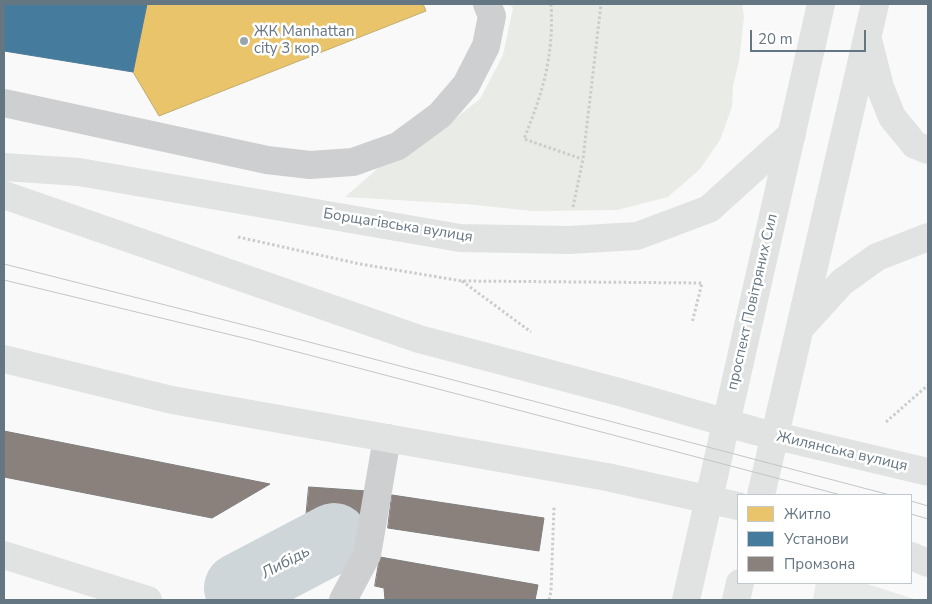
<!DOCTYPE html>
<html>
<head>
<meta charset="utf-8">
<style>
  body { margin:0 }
  #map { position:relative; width:932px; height:604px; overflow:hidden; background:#f9f9f9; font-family:"Nunito Sans",sans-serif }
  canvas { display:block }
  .frame { position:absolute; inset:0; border:5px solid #657683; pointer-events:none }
  .legend { position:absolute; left:737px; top:494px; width:175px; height:90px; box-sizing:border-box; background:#fff; border:1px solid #c1c8cd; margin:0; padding:6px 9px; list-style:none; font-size:15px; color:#657683 }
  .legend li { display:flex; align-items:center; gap:10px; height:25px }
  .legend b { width:25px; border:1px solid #c1c8cd }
  .scale { position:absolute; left:750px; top:30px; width:116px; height:22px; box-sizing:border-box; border:2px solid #657683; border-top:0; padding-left:6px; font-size:15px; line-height:18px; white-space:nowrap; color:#657683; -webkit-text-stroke:4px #fff; paint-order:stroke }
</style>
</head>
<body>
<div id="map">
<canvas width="932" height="604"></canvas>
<div class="frame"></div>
<ul class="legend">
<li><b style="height:14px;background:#e9c46a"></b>Житло</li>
<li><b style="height:14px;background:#457b9d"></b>Установи</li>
<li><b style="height:14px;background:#8a817c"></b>Промзона</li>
</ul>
<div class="scale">20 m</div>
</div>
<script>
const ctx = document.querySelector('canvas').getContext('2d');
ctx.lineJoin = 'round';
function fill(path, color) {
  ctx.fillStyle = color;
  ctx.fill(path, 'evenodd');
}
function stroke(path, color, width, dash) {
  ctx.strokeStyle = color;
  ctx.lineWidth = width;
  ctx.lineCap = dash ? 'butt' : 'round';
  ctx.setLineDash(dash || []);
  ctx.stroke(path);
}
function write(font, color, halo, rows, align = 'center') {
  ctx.font = font + ' "Nunito Sans",sans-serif';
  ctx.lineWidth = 5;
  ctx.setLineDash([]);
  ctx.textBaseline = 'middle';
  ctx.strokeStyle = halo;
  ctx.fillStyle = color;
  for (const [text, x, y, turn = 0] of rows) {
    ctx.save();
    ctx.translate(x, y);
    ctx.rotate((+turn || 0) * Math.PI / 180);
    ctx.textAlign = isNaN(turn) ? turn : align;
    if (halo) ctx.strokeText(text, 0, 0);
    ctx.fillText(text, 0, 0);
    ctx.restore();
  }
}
fill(new Path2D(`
  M816,583H864L917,600H813Z`), '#e8e9e9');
fill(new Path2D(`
  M509,4H742L744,17L739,61L733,86L732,107L720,140L700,169L668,197L617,210L533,211L465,204L345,197L384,163L433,136L480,99L503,55L513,8Z`), '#e8ebe6');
const homes = new Path2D(`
  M147,4H423L426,11L159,116L133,72Z`);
fill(homes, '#e9c46a');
stroke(homes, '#c1ad72', 1);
const public = new Path2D(`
  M4,4H147L133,72L4,51Z`);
fill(public, '#457b9d');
stroke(public, '#4f7a95', 1);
const industry = new Path2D(`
  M4,431L270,484L212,518L4,477Z
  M309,487L367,491L365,523L306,518Z
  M392,495L544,518L539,551L388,528Z
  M380,557L538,585L535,600H385L384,588L375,586Z`);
fill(industry, '#8a817c');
stroke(industry, '#7f7e7e', 1);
stroke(new Path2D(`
  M239,588L334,538`), '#ced6d9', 70);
stroke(new Path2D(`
  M551,4C554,57 543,91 524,139L582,159
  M573,207L583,159L601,4
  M238,237L360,264L462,281L702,283L692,323
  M462,281L531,332
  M886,422L928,385
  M549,600L551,591L554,507`), '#cbcccd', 3, [2.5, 2.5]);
stroke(new Path2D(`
  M4,103L267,160L310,165L353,162L398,146L440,115L466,85L486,46L492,16L487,4
  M343,600L367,555L387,438`), '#cecfd0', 28);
stroke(new Path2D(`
  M868,40L880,87L892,117L915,145L928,150
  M4,167L79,172L460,238L569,240L637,236L709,209L792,134
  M4,195L419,339L623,393L755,431L928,472
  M801,327L842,282L877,257L928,237
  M4,359L172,400L607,477L738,506
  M761,495L875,4
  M4,555L148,600
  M911,556L928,563
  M686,600L821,4
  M736,600L740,583`), '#e1e2e2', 28);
stroke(new Path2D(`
  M4,264L252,327L890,495
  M4,280L248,339L841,495
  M911,501L928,506
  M911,514L928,519`), '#c3c5c6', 1);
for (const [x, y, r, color] of [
  [244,41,5,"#99a4ac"]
]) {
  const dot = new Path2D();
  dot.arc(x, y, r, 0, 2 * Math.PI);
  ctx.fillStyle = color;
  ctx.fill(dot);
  stroke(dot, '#fff', 2);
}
write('15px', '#657683', '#fff', [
  ["ЖК Manhattan",254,32],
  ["city 3 кор",254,49]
], 'left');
write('15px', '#657683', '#fff', [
  ["Борщагівська вулиця",398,226,9],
  ["проспект Повітряних Сил",753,302,-77],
  ["Жилянська вулиця",842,452,13]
]);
write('italic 16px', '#60757c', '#fff', [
  ["Либідь",286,563,-28]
]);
</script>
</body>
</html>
